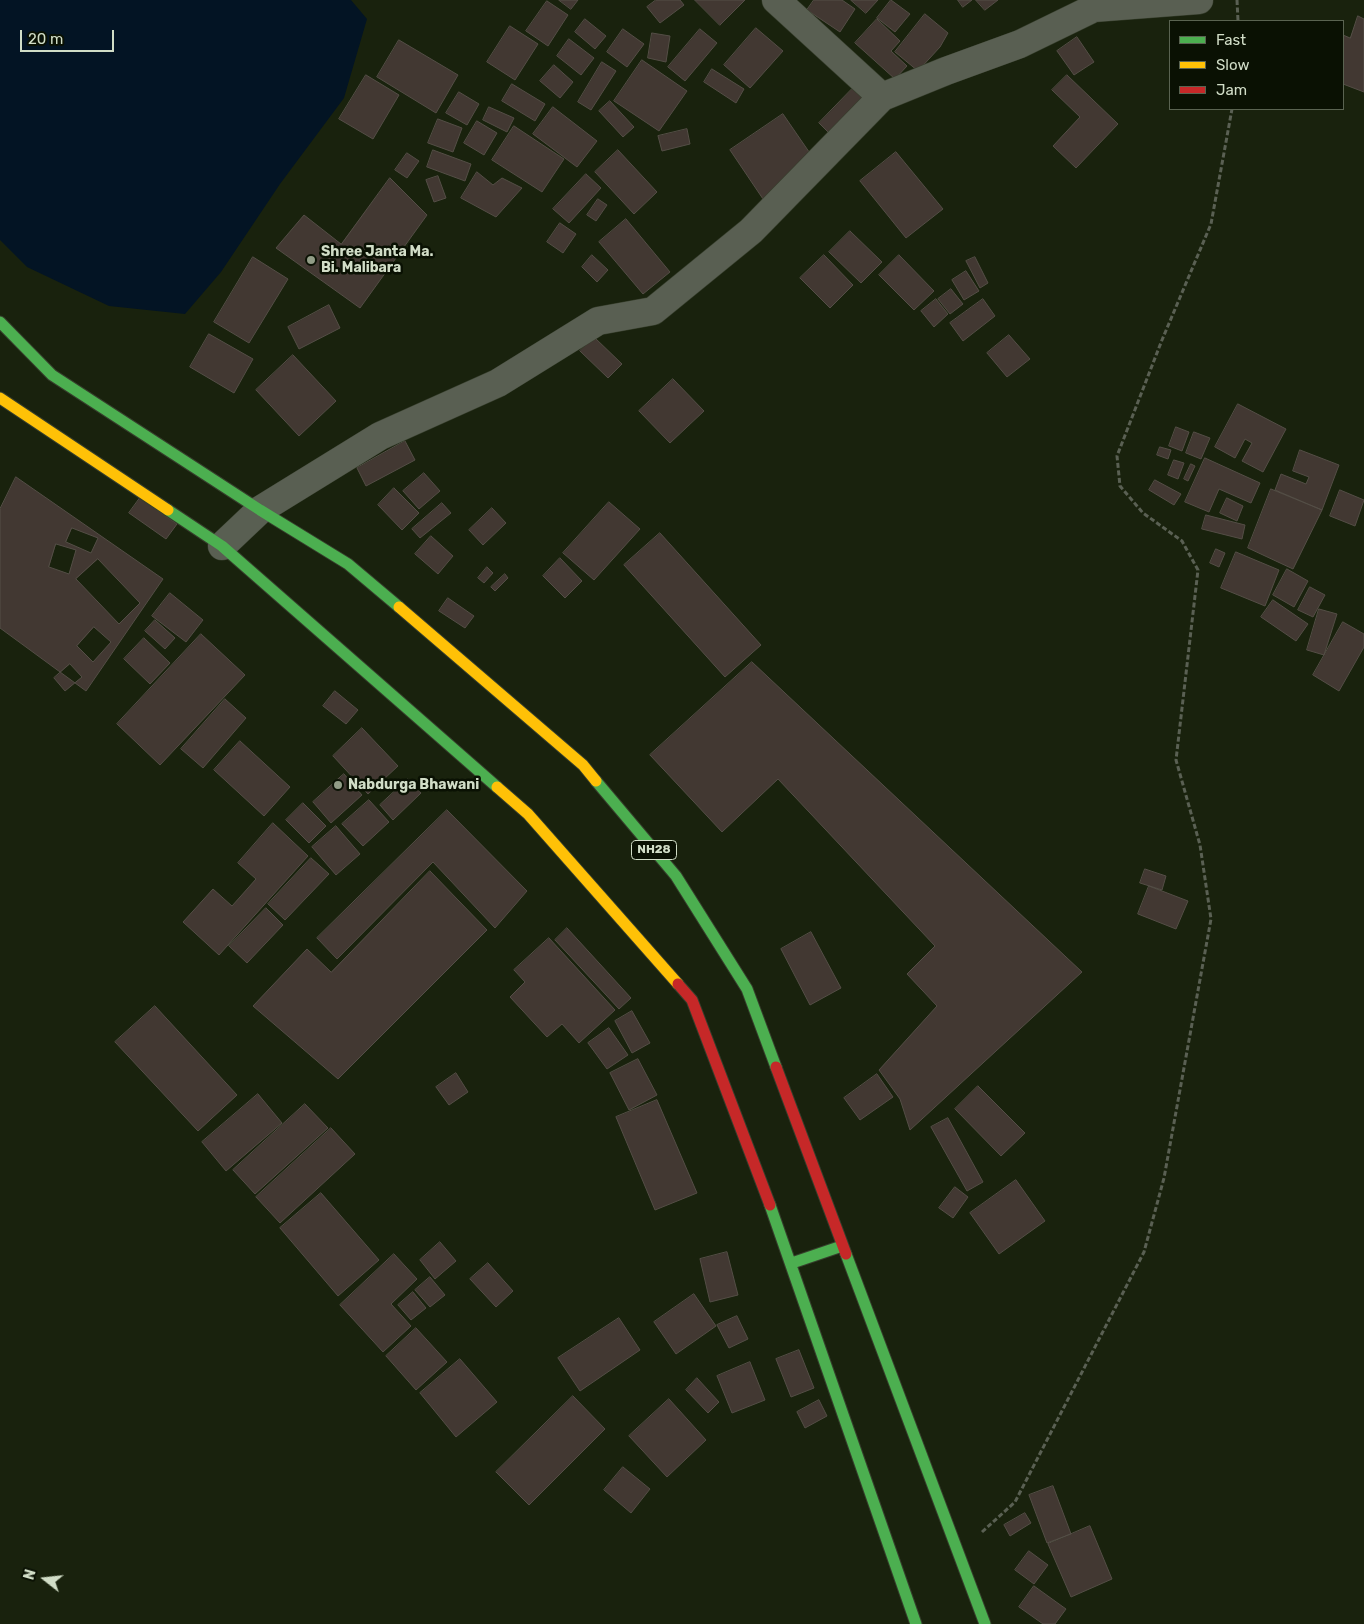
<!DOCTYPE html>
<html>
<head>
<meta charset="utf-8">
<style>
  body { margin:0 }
  #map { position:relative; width:1364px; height:1624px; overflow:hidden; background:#19220d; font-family:Rubik,sans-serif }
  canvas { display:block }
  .legend { position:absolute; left:1169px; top:20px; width:175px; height:90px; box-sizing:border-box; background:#0a1103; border:1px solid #5a6351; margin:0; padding:6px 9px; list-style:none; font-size:15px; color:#d1ddc7 }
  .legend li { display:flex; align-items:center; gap:10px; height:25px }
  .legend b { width:25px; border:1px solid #5a6351 }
  .north { position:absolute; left:20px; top:1554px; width:50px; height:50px; -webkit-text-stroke:4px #0a1103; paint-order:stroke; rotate:286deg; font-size:14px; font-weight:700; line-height:20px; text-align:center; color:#d1ddc7 }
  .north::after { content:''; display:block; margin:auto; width:18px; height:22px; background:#d1ddc7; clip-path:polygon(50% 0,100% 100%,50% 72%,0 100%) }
  .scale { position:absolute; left:20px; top:30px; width:94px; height:22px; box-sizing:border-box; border:2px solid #d1ddc7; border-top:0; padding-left:6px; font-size:15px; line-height:18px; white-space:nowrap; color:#d1ddc7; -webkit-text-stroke:4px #0a1103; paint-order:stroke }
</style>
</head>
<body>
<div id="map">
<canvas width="1364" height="1624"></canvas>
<ul class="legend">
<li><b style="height:6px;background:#4caf50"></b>Fast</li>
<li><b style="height:6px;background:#ffc107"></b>Slow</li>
<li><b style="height:6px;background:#c62828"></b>Jam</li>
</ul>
<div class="north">N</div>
<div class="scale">20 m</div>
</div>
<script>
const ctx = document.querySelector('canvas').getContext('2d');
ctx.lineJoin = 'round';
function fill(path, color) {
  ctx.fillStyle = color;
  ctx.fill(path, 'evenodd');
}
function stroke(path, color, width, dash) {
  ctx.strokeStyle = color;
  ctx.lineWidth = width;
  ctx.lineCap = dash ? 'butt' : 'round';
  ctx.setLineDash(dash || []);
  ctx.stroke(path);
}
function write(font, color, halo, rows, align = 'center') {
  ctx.font = font + ' Rubik,sans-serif';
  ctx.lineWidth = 5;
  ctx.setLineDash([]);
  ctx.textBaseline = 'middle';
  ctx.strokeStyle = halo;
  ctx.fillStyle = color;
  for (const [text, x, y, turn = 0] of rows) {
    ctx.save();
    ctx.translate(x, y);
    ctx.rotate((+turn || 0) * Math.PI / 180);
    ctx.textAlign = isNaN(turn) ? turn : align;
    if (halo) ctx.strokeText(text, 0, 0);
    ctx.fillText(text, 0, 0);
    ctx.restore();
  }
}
fill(new Path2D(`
  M0,0H351L367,19L344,98L280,184L221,272L185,314L109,306L27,267L0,240Z`), '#031424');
const building = new Path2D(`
  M559,0H578L571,9Z
  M656,0H680L684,5L660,23L647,7Z
  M695,0H745L720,25Z
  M814,0H842L855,9L840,32L807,10Z
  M851,0H878L866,13Z
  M891,0L910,14L895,32L877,18Z
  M958,0H972L963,7Z
  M976,0H998L985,10Z
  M547,1L568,15L548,46L526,31Z
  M925,14L948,33L940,47L918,71L895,52Z
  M1358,16L1364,19V92L1343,84V35L1350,38Z
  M585,19L606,36L595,49L575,32Z
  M877,19L900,41L891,51L907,66L895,79L855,43Z
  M510,26L538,44L515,80L487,62Z
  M756,28L783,51L750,88L724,65Z
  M623,29L644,44L627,67L607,52Z
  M700,29L717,43L685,81L668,67Z
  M652,33L670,36L666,62L648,58Z
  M1077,37L1094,62L1074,75L1057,51Z
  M569,39L594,58L581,75L557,56Z
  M399,40L458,75L436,113L377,77Z
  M642,60L687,91L659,131L614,101Z
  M602,62L616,71L591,110L578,102Z
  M554,65L573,82L560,98L540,81Z
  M712,69L744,89L736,103L704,82Z
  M366,75L399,95L373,139L339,119Z
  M1067,75L1118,124L1076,168L1053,146L1080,117L1052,90Z
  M512,84L545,104L535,121L502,101Z
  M853,88L865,100L831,135L819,123Z
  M459,92L479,104L467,125L446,113Z
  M610,101L634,127L623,137L599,111Z
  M489,107L514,118L507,132L483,120Z
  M553,107L597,141L577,167L533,134Z
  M783,114L816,162L763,199L730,150Z
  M438,119L462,128L453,152L428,143Z
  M477,121L497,133L484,155L464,143Z
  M514,126L564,159L542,192L492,160Z
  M687,129L690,144L662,151L658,136Z
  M433,150L471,164L465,181L427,167Z
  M618,150L657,192L634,214L595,172Z
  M896,152L943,209L906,238L860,181Z
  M407,153L419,161L407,178L395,170Z
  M477,172L493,185L502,178L522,188L496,217L461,198Z
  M586,174L601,188L569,223L553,209Z
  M438,176L446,198L434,202L426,180Z
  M390,178L427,215L360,308L276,248L304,215L341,244Z
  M598,199L607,205L596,221L587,215Z
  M626,219L670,272L643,294L599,242Z
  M560,223L576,234L563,253L547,242Z
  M850,231L882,262L861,283L829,252Z
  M592,255L608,270L597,282L582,267Z
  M824,255L853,285L830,308L800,278Z
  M899,255L934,291L914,310L879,275Z
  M253,257L288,279L249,343L214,322Z
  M975,257L988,283L980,288L966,261Z
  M966,271L979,291L964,300L952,280Z
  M951,289L963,304L950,314L938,299Z
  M936,299L948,314L934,327L921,311Z
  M983,299L995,316L963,341L950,323Z
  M329,305L340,328L299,349L288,327Z
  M209,334L253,359L234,393L190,367Z
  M1009,335L1030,359L1007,377L987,353Z
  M594,337L622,364L608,378L580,351Z
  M293,355L336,401L299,436L256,390Z
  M673,379L704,411L670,443L639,411Z
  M1238,404L1286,429L1263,472L1242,461L1252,443L1245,439L1235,458L1215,447Z
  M1176,427L1189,432L1182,451L1169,446Z
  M1194,432L1210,438L1201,459L1186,453Z
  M405,441L415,460L366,486L357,468Z
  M1160,447L1171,450L1168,459L1157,455Z
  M1300,450L1339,465L1322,510L1275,490L1281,474L1306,484L1309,477L1293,471Z
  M1205,458L1260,483L1251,503L1219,489L1209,512L1185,502Z
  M1174,460L1184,463L1178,479L1168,475Z
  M1191,464L1195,466L1188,481L1184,479Z
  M424,473L440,491L419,509L403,491Z
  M16,477L163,579L86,691L0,628V509Z
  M1155,480L1181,494L1174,505L1149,490Z
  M394,488L419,513L402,530L378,505Z
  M1271,489L1322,510L1293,569L1248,548Z
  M1340,490L1364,500L1355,526L1330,516Z
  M140,498L177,524L166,539L129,513Z
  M1227,498L1243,506L1237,521L1220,513Z
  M609,502L640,529L594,580L563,553Z
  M442,503L451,513L420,538L412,529Z
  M492,508L506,523L483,545L469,530Z
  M1206,515L1245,525L1242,539L1202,529Z
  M72,528L98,538L91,553L66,542Z
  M660,533L761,645L725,677L624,565Z
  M431,536L453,556L438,574L415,554Z
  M56,544L76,550L69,574L49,567Z
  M1216,549L1225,553L1219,567L1210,563Z
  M1236,552L1279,570L1265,606L1221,588Z
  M560,558L582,581L565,598L543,576Z
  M98,559L140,603L119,624L76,579Z
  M487,567L493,573L484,583L478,578Z
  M1287,569L1308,581L1294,607L1273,595Z
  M505,574L508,578L495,591L491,587Z
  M1310,587L1325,595L1313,617L1298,610Z
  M170,593L203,620L186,642L152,616Z
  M448,598L474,616L465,628L439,611Z
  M1273,600L1308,624L1296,641L1261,617Z
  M1319,609L1337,614L1324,655L1307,650Z
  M155,620L175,638L165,649L145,631Z
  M1343,622L1364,634V647L1339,691L1313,675Z
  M94,627L111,642L93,662L77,646Z
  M201,634L245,675L160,765L117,724Z
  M144,638L170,663L150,684L124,659Z
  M752,662L1082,972L910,1130L900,1099L879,1070L937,1006L907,974L935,946L778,779L722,832L650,755Z
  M70,664L82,677L65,691L54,678Z
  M335,691L358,710L346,724L323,706Z
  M225,699L246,718L203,768L181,749Z
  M362,728L398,766L368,794L333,756Z
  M240,741L290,787L264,816L214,770Z
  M344,774L362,795L331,823L313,802Z
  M408,779L421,793L393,820L380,805Z
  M369,800L389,822L363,846L342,824Z
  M303,803L326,826L309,843L286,820Z
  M447,810L527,891L495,928L433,862L337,959L317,938Z
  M273,823L308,856L219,955L183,922L213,889L232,906L256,879L238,863Z
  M336,826L360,854L336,875L312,847Z
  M311,858L329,874L285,920L268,904Z
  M1145,869L1166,876L1162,890L1140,883Z
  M430,871L487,930L338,1079L253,1006L307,949L331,972Z
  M1149,886L1188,901L1176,929L1138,914Z
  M266,908L283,925L247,963L229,946Z
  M567,928L631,998L619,1009L555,940Z
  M811,932L841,988L810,1005L781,949Z
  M549,938L615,1010L579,1043L562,1024L547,1037L510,997L525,982L514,970Z
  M155,1006L237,1095L198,1131L115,1042Z
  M632,1011L650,1043L632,1053L615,1021Z
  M609,1028L628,1055L607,1069L588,1043Z
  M638,1059L657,1095L629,1110L610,1073Z
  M456,1073L468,1092L449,1105L436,1087Z
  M877,1074L893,1097L860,1120L844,1098Z
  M978,1086L1025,1133L1001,1156L955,1109Z
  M258,1094L282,1123L226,1171L202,1142Z
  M657,1100L697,1193L655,1210L616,1117Z
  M305,1104L328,1128L255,1194L233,1170Z
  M948,1118L983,1182L967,1191L931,1127Z
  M331,1128L355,1154L280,1223L256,1197Z
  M1016,1180L1045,1221L999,1254L970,1213Z
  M955,1187L968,1197L953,1218L939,1208Z
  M321,1193L379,1260L338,1296L280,1228Z
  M440,1242L456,1261L435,1279L420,1260Z
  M727,1252L738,1295L710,1302L700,1259Z
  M394,1254L417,1279L391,1304L411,1326L383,1352L340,1305Z
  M488,1263L513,1291L496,1307L470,1279Z
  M430,1277L445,1295L430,1307L415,1290Z
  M413,1292L426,1308L411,1320L398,1305Z
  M694,1294L716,1326L676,1354L654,1322Z
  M737,1316L748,1339L729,1348L717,1325Z
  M619,1318L640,1350L580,1391L558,1358Z
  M416,1328L447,1362L416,1390L386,1356Z
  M799,1350L814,1388L791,1397L776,1359Z
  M460,1359L497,1402L456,1437L420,1393Z
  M750,1362L765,1400L732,1413L717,1376Z
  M697,1378L719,1402L708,1413L686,1390Z
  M573,1396L605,1429L529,1505L496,1472Z
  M669,1399L706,1440L667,1477L629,1436Z
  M819,1400L827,1416L805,1428L797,1412Z
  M623,1467L650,1489L631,1513L604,1490Z
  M1053,1486L1071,1534L1047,1543L1029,1495Z
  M1025,1513L1031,1523L1010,1536L1004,1525Z
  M1090,1526L1112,1579L1071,1597L1048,1544Z
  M1029,1551L1048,1565L1034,1584L1015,1570Z
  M1034,1586L1066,1609L1055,1624H1043L1019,1607Z`);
fill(building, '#423832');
stroke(building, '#544e46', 1);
const street = new Path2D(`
  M776,0L882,97
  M222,546L260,510L380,436L498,383L598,321L653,311L751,231L882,97L946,71L1020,44L1094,8L1199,0`);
const fast = new Path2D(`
  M0,322L52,375L260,510L348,564L399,607
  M168,510L222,546L497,787
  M596,781L676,876L747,989L776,1067
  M770,1205L916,1624
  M846,1254L985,1624
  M792,1263L842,1246`);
const slow = new Path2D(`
  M0,398L168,510
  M399,607L583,765L596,781
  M497,787L528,814L678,984`);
const jam = new Path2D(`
  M678,984L692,1000L770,1205
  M776,1067L846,1254`);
stroke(street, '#363e2c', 29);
stroke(fast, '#363e2c', 13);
stroke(slow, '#363e2c', 13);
stroke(jam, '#363e2c', 13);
stroke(new Path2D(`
  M1237,0L1238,21
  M982,1532L1015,1502L1144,1252L1164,1178L1211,919L1200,845L1176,760L1198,570L1182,541L1143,513L1120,486L1117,456L1162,340L1211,224L1232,109`), '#5a6053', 3, [5, 2.5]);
stroke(street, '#595f52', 28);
stroke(fast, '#4caf50', 11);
stroke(slow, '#ffc107', 11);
stroke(jam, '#c62828', 11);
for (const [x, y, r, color] of [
  [311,260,5,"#919c86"],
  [338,785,5,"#919c86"]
]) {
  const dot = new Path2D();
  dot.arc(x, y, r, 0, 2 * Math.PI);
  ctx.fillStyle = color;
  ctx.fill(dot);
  stroke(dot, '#0a1103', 2);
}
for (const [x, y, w] of [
  [654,850,45]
]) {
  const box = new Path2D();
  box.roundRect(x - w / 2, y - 9.5, w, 19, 4);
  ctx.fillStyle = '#0a1103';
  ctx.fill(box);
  stroke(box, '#d1ddc7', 1);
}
write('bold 12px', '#d1ddc7', null, [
  ["NH28",654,850]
]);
write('bold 14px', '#d1ddc7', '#0a1103', [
  ["Shree Janta Ma.",321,252],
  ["Bi. Malibara",321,268],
  ["Nabdurga Bhawani",348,785]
], 'left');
</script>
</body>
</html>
